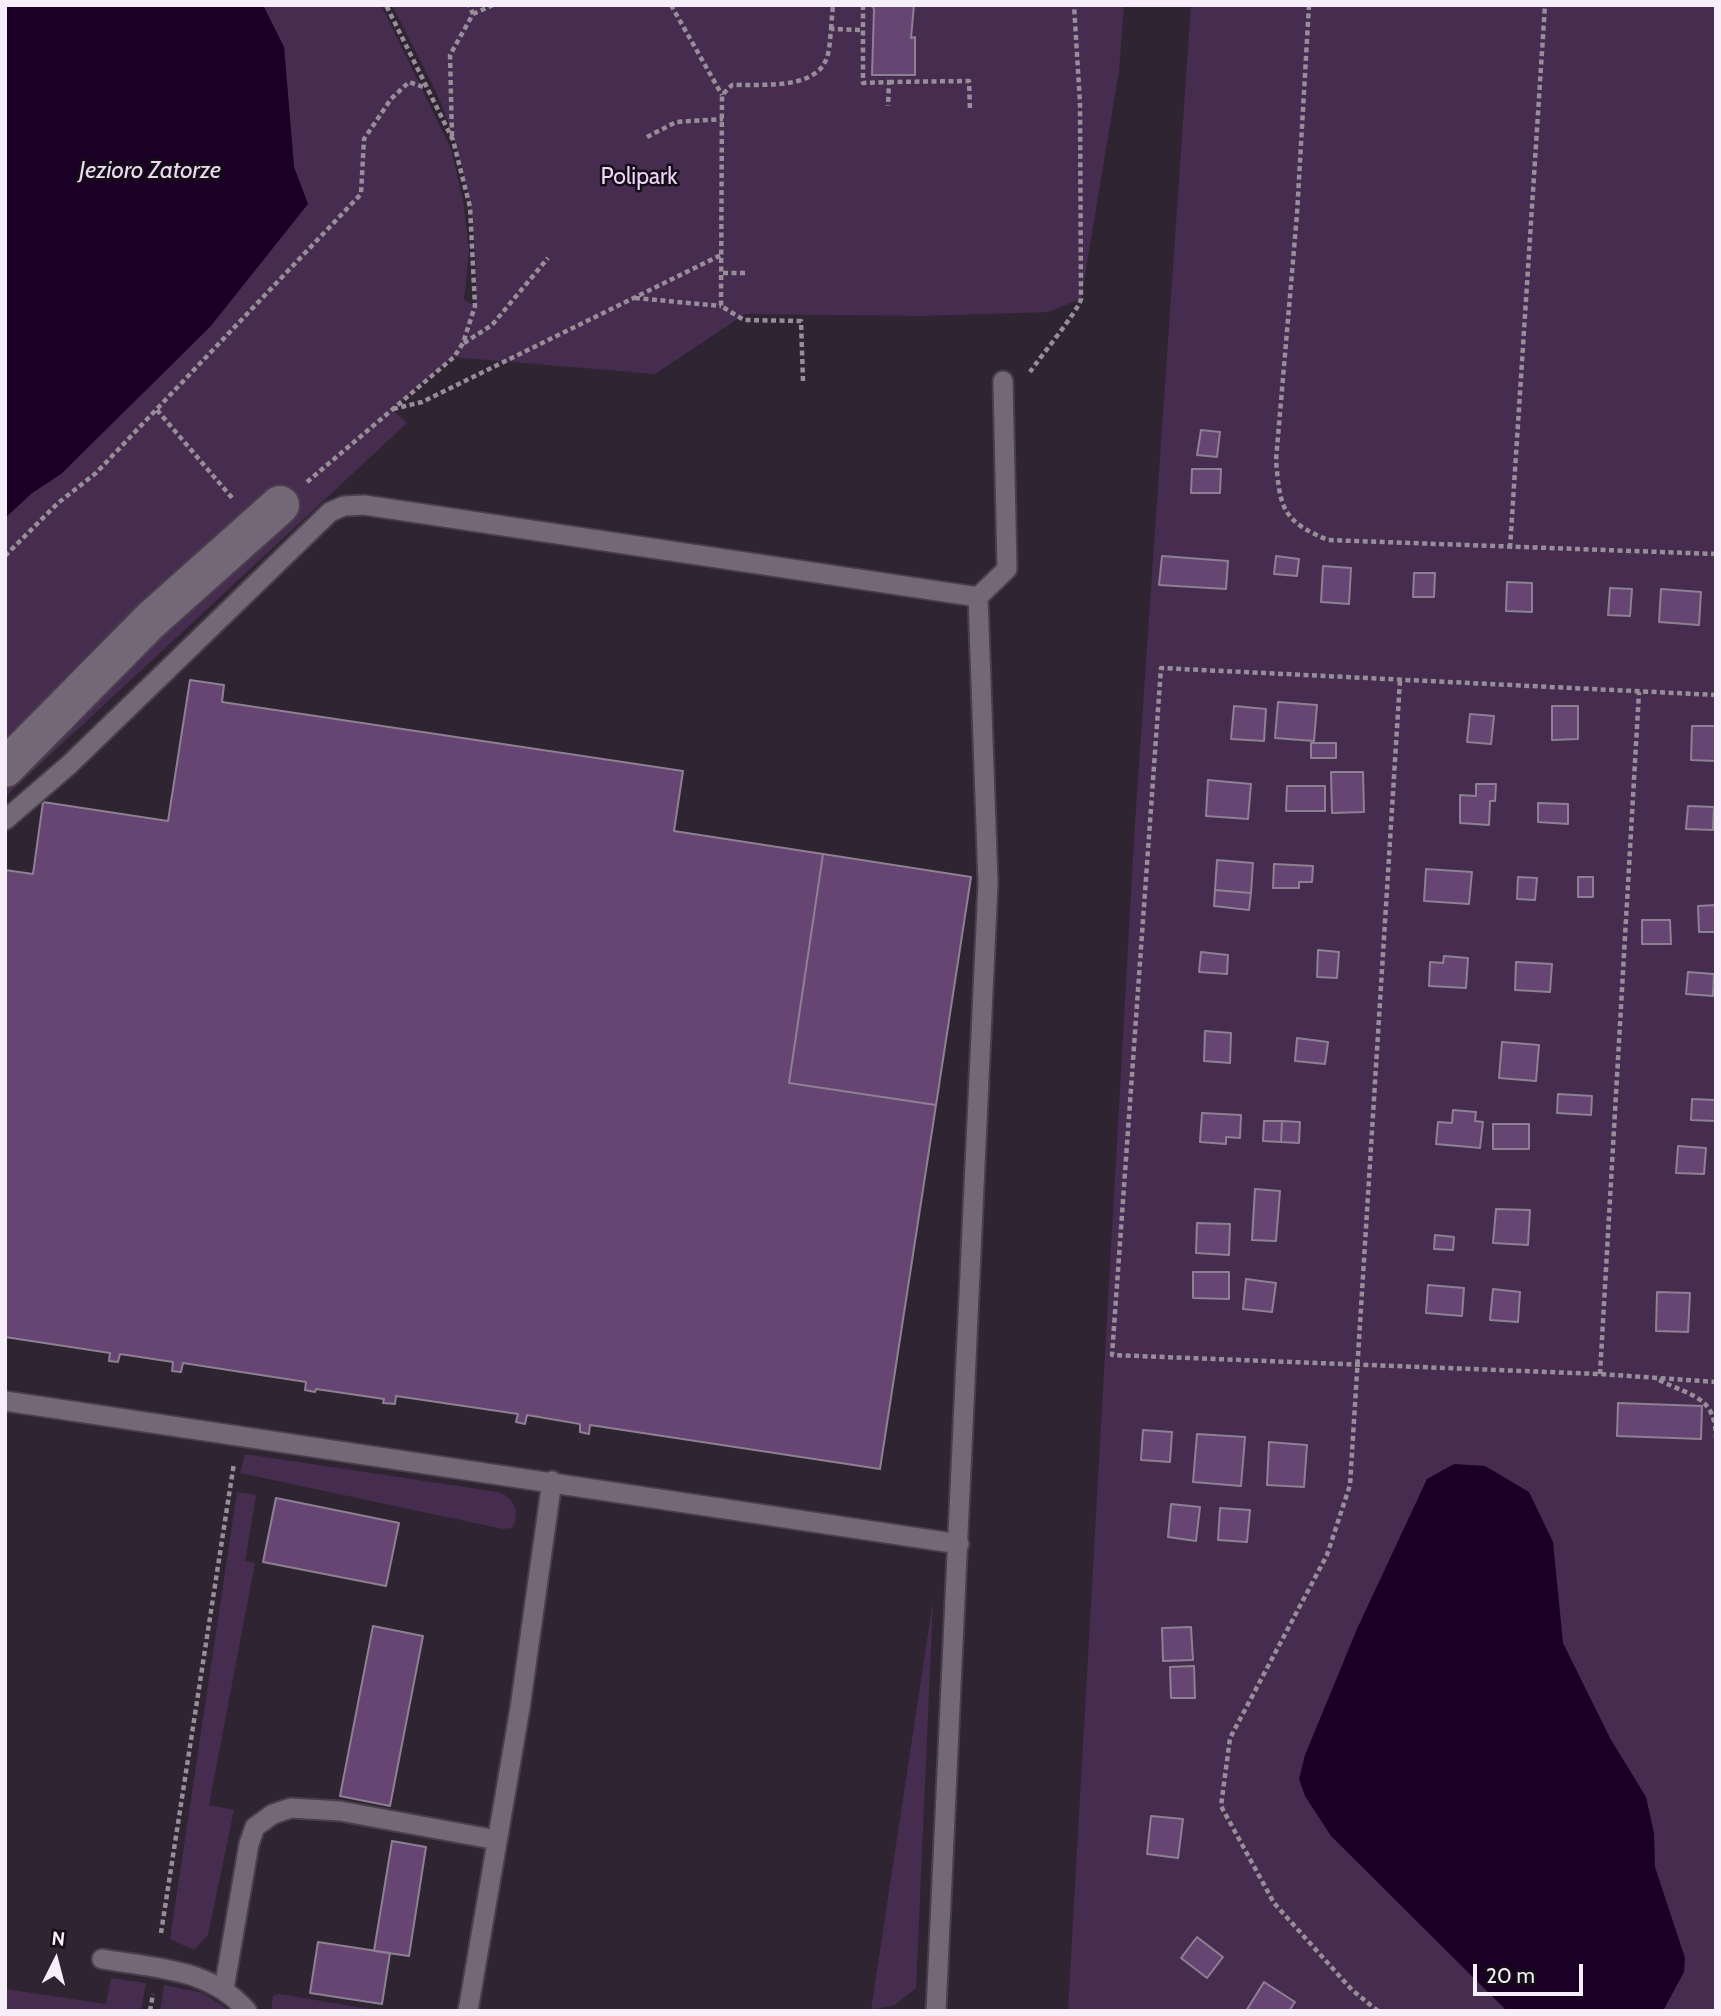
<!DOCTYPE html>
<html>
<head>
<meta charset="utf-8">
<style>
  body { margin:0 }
  #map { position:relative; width:1721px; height:2016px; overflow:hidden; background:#2f2432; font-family:Cabin,sans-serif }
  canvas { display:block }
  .frame { position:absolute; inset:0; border:7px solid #f6eff9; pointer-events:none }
  .north { position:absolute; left:21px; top:1925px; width:70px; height:70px; -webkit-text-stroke:5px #140f16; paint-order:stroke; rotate:6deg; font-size:19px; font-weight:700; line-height:28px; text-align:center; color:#f6eff9 }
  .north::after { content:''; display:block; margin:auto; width:24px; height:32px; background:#f6eff9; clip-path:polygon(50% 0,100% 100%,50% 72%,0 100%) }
  .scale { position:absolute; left:1473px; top:1964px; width:110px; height:32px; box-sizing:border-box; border:4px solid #f6eff9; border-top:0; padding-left:9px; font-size:21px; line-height:24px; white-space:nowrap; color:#f6eff9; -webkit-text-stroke:5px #140f16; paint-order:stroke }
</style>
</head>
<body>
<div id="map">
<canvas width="1721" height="2016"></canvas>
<div class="frame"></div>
<div class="north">N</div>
<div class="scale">20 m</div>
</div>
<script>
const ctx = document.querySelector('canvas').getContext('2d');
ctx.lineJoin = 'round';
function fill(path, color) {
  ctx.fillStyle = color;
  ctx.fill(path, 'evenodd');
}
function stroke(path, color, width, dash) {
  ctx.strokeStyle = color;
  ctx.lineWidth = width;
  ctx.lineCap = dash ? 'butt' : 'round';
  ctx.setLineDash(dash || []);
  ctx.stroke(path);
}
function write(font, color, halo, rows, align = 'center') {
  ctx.font = font + ' Cabin,sans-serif';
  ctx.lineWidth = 5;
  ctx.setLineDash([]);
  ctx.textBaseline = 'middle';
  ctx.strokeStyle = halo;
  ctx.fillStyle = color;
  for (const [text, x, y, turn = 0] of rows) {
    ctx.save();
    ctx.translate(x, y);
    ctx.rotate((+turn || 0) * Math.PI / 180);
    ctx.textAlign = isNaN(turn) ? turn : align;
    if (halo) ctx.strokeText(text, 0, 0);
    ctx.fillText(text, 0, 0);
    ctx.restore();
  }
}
fill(new Path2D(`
  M263,5H381L451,149L463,200L469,250L464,300L475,306C480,246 468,178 448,121C434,82 410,43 392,5H1124L1119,71L1081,299L1048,312L923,316L745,314L655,374L453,357L392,409L407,423L5,797V518L32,493L61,474L308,204L294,167L284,47Z
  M1191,5H1716V2011H1068L1135,823Z
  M245,1454L498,1492C515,1498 521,1513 512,1528L503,1529L240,1473Z
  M237,1492L256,1495L245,1561L255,1563L209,1805L234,1810L208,1935L194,1950L170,1939Z
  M933,1601L916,1988L895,2005L871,2010Z
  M111,1978L146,1983L141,2011H5V1989L106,2004Z
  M164,1985L203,1993L230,2011H160Z
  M279,1994L381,2011H271L273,1996Z`), '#462d4f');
fill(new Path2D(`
  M5,5H263L284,47L294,167L308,204L210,327L61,474L32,493L5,518Z
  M1454,1464L1485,1466L1529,1492L1553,1542L1563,1643L1610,1738L1646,1797L1654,1833L1655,1867L1685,1958L1684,1972L1663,2011H1507L1331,1836L1305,1796L1299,1779L1305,1755L1357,1629L1427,1479Z`), '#1a0024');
const building = new Path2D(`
  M871,5H914L911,38L915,37V75H872L874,9Z
  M1201,430L1220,432L1217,457L1197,455Z
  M1192,469H1221L1220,493H1191Z
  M1162,556L1228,561L1226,589L1159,585Z
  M1276,556L1299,559L1297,576L1274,574Z
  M1323,566L1351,568L1349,604L1321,602Z
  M1414,573H1435L1434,597H1413Z
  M1507,582L1532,583V612L1506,611Z
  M1610,588L1632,589L1630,616L1608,615Z
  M1661,589L1701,592L1699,625L1659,622Z
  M190,680L224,685L222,702L683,771L674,831L823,854L789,1083L936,1105L880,1469L590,1425L589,1434L580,1432V1424L527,1415L525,1424L516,1422L518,1414L396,1396L395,1404L383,1403L384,1399L316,1389L315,1392L305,1390L306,1382L183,1363L181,1372L172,1371L173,1362L120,1354L118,1362L109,1361L110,1353L5,1337V870L33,874L43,802L168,821Z
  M1278,702L1317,705L1314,741L1275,738Z
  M1234,706L1266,709L1264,741L1231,739Z
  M1552,706H1578V739L1552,740Z
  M1470,714L1494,716L1491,744L1467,742Z
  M1692,726H1716V761L1691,760Z
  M1311,743H1336V758H1311Z
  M1331,772H1363L1364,812L1332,813Z
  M1208,780L1251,784L1248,819L1206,816Z
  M1476,784H1496L1495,801H1490L1489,825L1460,823V795L1476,796Z
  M1287,786H1325V811H1286Z
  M1538,803L1568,804V824L1538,822Z
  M1688,806L1714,807L1713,830L1686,829Z
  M823,854L971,877L936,1105L789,1083Z
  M1217,860L1253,863L1251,893L1215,890Z
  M1274,864L1313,866L1312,882H1299V888H1273Z
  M1426,869L1472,872L1469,904L1424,901Z
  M1518,877L1537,878L1535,900L1517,899Z
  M1578,877H1593V897H1578Z
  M1215,890L1251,893L1249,910L1214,906Z
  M1716,905V932H1699L1698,906Z
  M1642,920H1670L1671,944H1642Z
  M1318,950L1339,952L1337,978L1317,977Z
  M1201,952L1228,955L1227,974L1199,972Z
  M1444,956L1468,958L1466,988L1429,986L1430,962L1443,963Z
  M1516,962L1552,964L1550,992L1515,990Z
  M1688,972L1714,974L1713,996L1686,994Z
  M1205,1031L1231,1033L1230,1063L1204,1061Z
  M1297,1038L1328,1042L1325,1064L1295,1061Z
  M1502,1042L1539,1045L1536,1081L1499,1078Z
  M1558,1094L1592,1096L1591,1115L1557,1113Z
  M1692,1099L1716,1100V1121L1691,1120Z
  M1453,1110L1476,1112L1475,1121L1483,1122L1480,1148L1436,1144L1438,1122L1452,1123Z
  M1202,1113L1241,1115L1240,1138L1226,1137V1144L1200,1142Z
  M1264,1121H1282L1281,1142L1263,1141Z
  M1282,1121L1300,1122L1299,1143L1281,1142Z
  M1493,1124H1529V1149H1493Z
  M1678,1146L1706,1148L1704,1174L1676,1173Z
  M1255,1189L1280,1191L1276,1241L1252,1240Z
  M1496,1209L1530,1210L1528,1245L1493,1243Z
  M1197,1223L1230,1224L1229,1255L1196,1253Z
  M1435,1235L1454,1237L1453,1250L1434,1249Z
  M1193,1272H1229V1299L1193,1298Z
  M1246,1279L1276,1283L1272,1312L1243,1309Z
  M1428,1285L1464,1288L1462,1316L1426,1313Z
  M1493,1289L1520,1292L1518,1322L1490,1320Z
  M1657,1292L1690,1293L1688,1332L1656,1331Z
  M1618,1403L1702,1406L1701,1439L1617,1436Z
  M1143,1430L1172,1432L1170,1462L1141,1460Z
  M1197,1434L1245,1437L1241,1486L1193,1482Z
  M1269,1442L1307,1445L1304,1487L1267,1485Z
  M276,1498L399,1523L386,1586L263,1562Z
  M1171,1504L1200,1507L1196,1541L1168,1537Z
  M1220,1508L1250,1510L1247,1542L1218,1540Z
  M373,1626L423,1636L390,1806L340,1796Z
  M1191,1627L1193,1660L1163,1661L1162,1628Z
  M1194,1666L1195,1698H1171L1170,1667Z
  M1151,1816L1183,1819L1178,1858L1147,1854Z
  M392,1841L426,1847L409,1956L374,1951Z
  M1197,1937L1223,1957L1207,1978L1181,1958Z
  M318,1942L390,1953L382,2004L310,1993Z
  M1264,1982L1295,2002L1289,2011H1246Z`);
fill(building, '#674573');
stroke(building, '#8d8092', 2);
const lane = new Path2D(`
  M978,597L1007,569L1003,381
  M5,820L70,764L330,512L344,506L364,505L978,597L988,883L936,2011
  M5,1401L959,1544
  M102,1959C155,1968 210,1968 247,2011
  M224,1989L249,1844L255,1827L273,1814L291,1808L340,1811L497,1840
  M468,2011L520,1708L552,1481`);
const street = new Path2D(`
  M5,768L151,620L280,505`);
stroke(lane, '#483f4b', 23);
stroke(street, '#483f4b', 42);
stroke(new Path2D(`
  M671,5L722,95
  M863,5V30
  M1309,5L1297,214L1276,460C1280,508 1282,521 1328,540L1716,554
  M473,14L493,5
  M831,29L833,5
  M889,82L969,81L970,110
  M452,136L450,55L473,14L469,5
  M647,137L676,122L723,119
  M723,273H745
  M635,298L721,306
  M464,343L492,325L548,258
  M1030,372C1040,357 1079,310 1081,299L1080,103L1074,5
  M803,381L801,321L744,320L721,306L722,95L732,85C758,84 811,90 825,62C830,53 830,38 831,29L863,30V83L889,82L888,106
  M393,409L422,402L723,254
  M157,410L233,499
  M307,482L454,357L463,343L475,306L470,207L453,140L386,5
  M1510,548L1545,5
  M5,556L58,503L96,473L361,194L364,139L391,99L409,82L426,88
  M1716,695L1161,668L1112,1355L1600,1374L1716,1382
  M1600,1374L1639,692
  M1659,1380C1693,1397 1715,1396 1716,1438
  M161,1933L234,1463
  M150,2011L153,1994
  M1378,2011L1352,1990L1274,1903L1221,1806L1230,1738L1327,1555L1350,1485L1400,680`), '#978e9a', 4.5, [5, 3.5]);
stroke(lane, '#736778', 19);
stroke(street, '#736778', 38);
write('23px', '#f1d1fd', '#140f16', [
  ["Polipark",639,177]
]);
write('italic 24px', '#efd9f7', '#140f16', [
  ["Jezioro Zatorze",150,171]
]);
</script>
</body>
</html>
